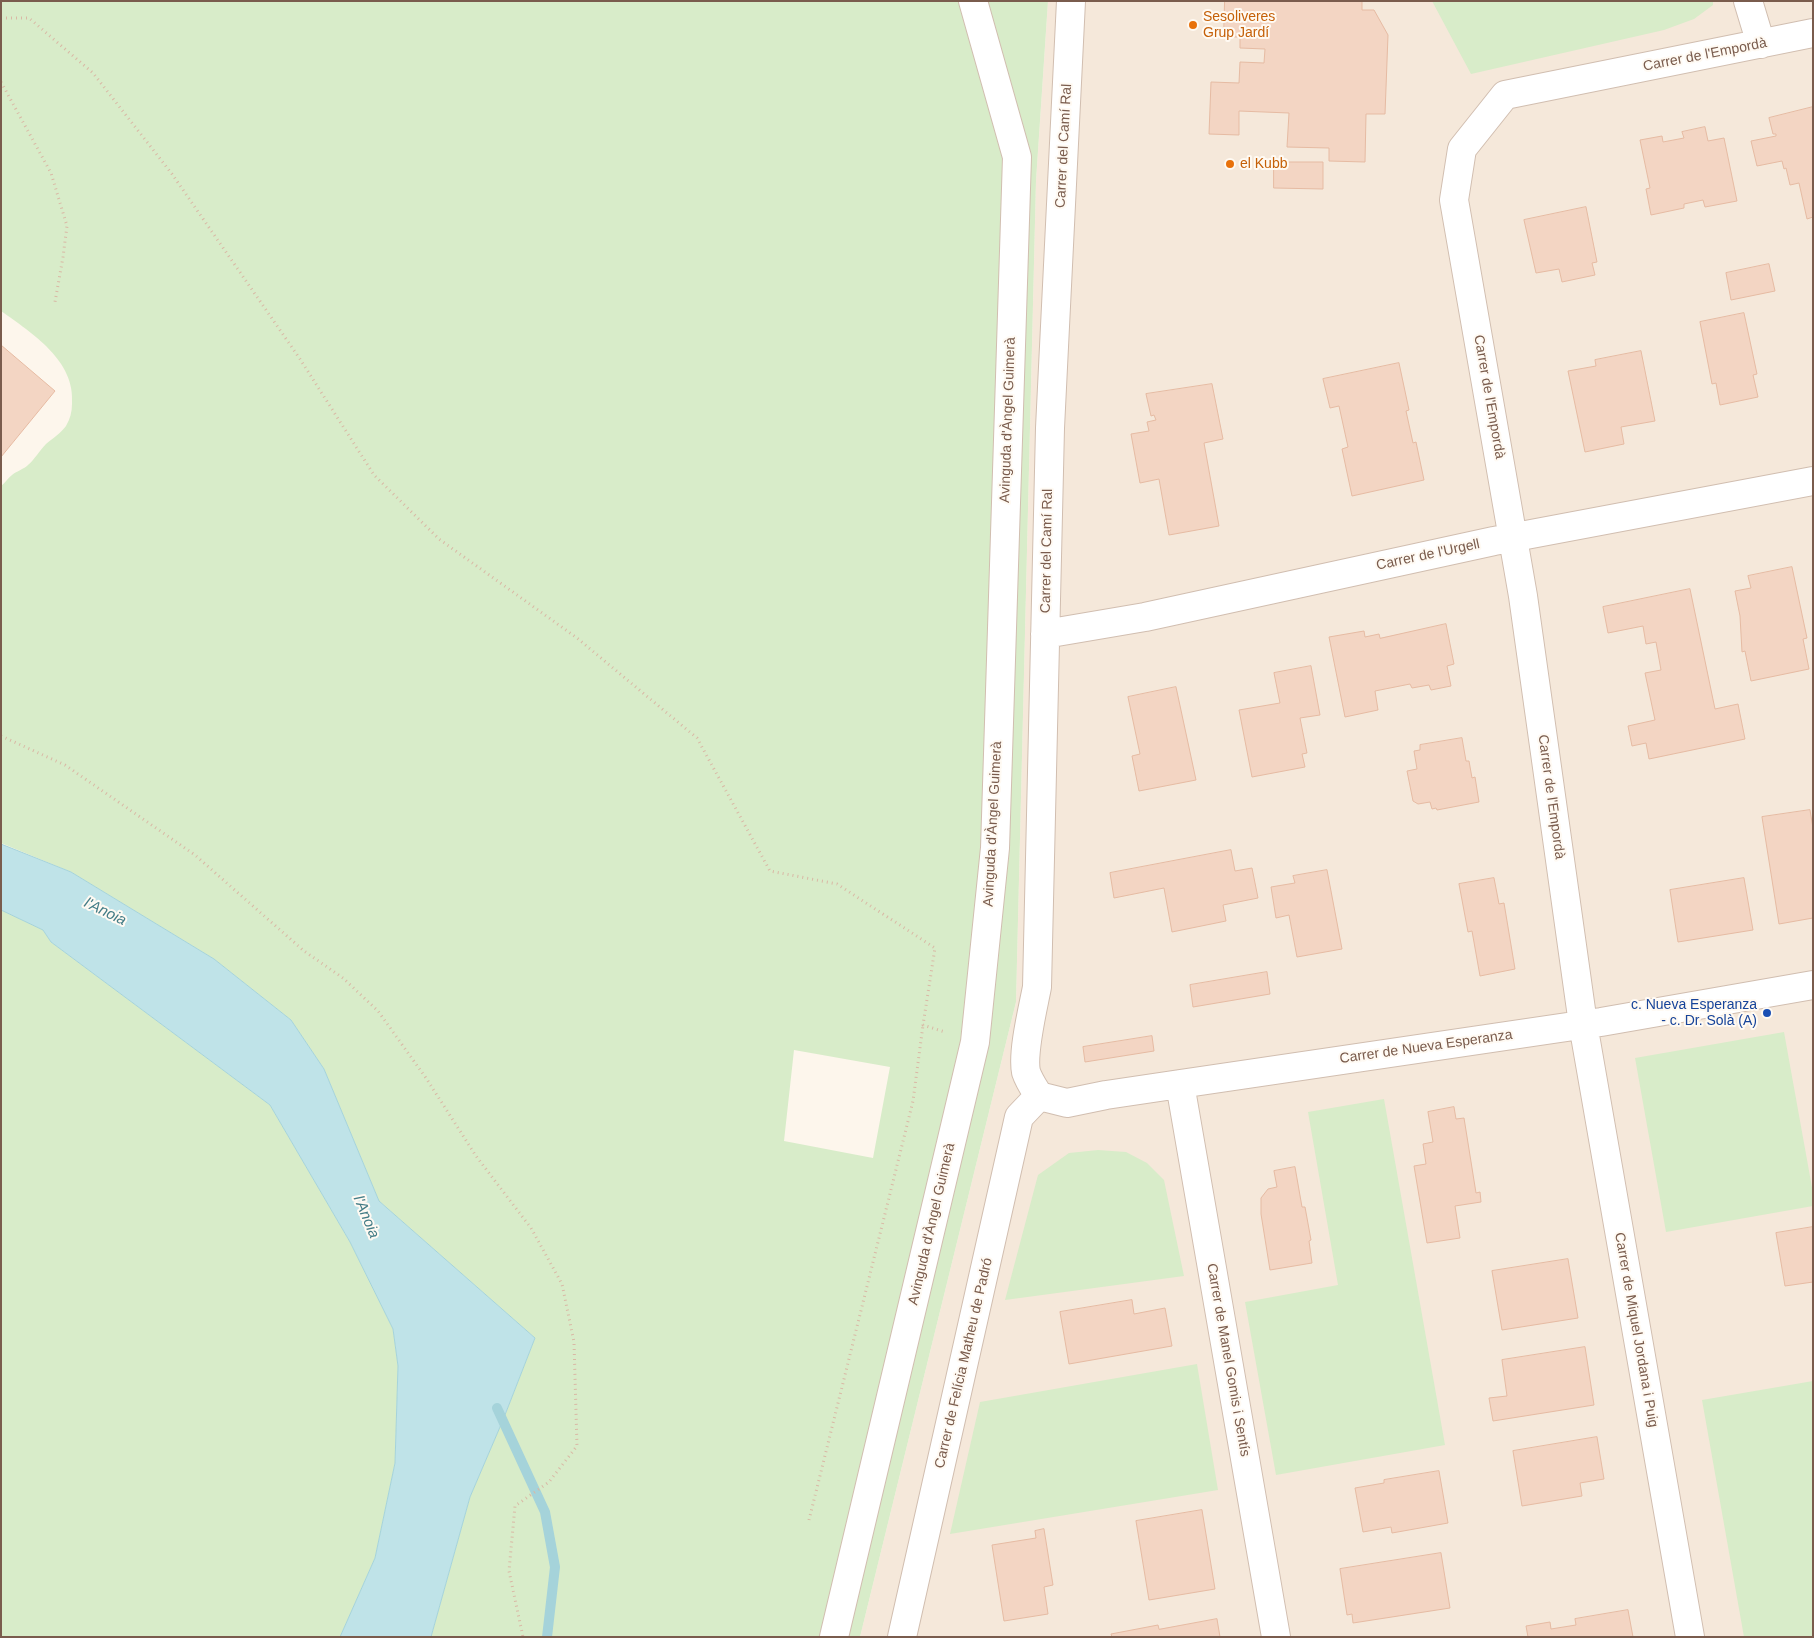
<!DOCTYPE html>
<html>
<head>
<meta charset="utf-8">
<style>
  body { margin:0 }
  #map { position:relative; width:1814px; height:1638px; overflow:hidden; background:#fdf6ec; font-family:Arial,sans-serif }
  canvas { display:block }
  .frame { position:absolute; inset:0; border:2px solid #7a5c4d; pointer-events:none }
</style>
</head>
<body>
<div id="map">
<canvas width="1814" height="1638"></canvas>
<div class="frame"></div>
</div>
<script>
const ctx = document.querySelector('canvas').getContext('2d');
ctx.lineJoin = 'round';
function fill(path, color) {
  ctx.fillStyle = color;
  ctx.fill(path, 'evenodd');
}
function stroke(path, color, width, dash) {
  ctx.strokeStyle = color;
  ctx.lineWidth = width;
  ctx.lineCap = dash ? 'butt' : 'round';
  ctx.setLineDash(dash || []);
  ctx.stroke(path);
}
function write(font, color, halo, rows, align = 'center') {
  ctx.font = font + ' Arial,sans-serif';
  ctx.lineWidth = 4;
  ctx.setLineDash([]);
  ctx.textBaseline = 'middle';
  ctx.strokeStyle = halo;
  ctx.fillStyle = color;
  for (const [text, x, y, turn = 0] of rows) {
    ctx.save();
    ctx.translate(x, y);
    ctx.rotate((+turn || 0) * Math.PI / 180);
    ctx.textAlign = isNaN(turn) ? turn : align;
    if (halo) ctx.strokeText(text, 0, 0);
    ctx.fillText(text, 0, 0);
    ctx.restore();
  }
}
fill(new Path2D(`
  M1048,1H1813V1637H860L1016,1002L1036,181Z`), '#f5e8da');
fill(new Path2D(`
  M1,1H1048L1036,181L1016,1002L860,1637H431L470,1497L503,1420L535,1338L379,1201L324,1069L291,1020L214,959L71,872L1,843V486C5,483 8,478 12,475C17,471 24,469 28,465C35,459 39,451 46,444C52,439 61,433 66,426C70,419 72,412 72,404C76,361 32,333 1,311ZM794,1050L890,1067L873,1158L784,1141Z
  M1432,1H1713V5L1694,19L1664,30L1471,74Z
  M1,910L43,930L51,942L270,1105L350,1242L393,1329L398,1366L395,1463L375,1558L340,1637H1Z
  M1784,1032L1813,1193V1206L1666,1232L1635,1058Z
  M1384,1099L1445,1445L1276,1475L1245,1302L1338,1285L1308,1112Z
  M1098,1150L1126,1152L1147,1163L1164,1180L1184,1276L1005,1300L1038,1175L1069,1153Z
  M1197,1364L1218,1490L950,1534L980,1402Z
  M1813,1381V1637H1744L1702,1400Z`), '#d8ecc9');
const water = new Path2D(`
  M1,844L71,872L214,959L291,1020L324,1069L379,1201L535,1338L503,1420L470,1497L431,1637H340L375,1558L395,1463L398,1366L393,1329L350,1242L270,1105L51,942L43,930L1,910Z`);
fill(water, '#bfe3e8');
stroke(water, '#a5d3da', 1);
stroke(new Path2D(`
  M497,1408L545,1512L555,1567L547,1637`), '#a5d3da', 10);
const building = new Path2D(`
  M1225,1H1362V10H1374L1388,35L1385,114H1366L1365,162L1329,161V148L1287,147L1289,113L1239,111V135L1209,134L1211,82L1239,83L1240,62L1264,63L1265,49L1240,48V37H1224Z
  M1813,107V217L1807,219L1799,183L1790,185L1786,168L1784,169L1782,161L1757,166L1751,141L1776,136V134H1773L1769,118Z
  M1705,127L1708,141L1724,138L1737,201L1705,207L1703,200L1684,204V208L1651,215L1646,189L1650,188L1640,140L1662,136L1663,142L1684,138L1682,132Z
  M1274,162H1323V189L1274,188Z
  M1586,207L1597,262L1592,263L1595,275L1562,282L1559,269L1536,273L1524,220Z
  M1769,264L1775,291L1731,300L1726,273Z
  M1744,313L1757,374L1753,375L1758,397L1720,405L1716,383L1712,384L1700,322Z
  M1,345L55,391L1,457Z
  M1641,351L1655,421L1621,427L1624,444L1585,452L1568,371L1596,366L1595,360Z
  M1399,363L1409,410L1406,411L1413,443L1416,442L1424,480L1352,496L1342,449L1348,447L1339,406L1330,408L1323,379Z
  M1212,384L1223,439L1204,443L1219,526L1169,535L1159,479L1140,483L1131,434L1149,431L1147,422L1156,420L1154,415L1151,416L1146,394Z
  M1792,567L1807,638L1803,639L1809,669L1751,681L1745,651L1742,652L1740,616L1735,591L1751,588L1748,576Z
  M1690,589L1715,709L1738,704L1745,739L1649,759L1646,743L1632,746L1628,726L1655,720L1645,673L1661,670L1656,642L1646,644L1643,626L1608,633L1603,607Z
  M1446,624L1454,664L1447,666L1451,686L1431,690L1429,685L1412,688L1410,684L1375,691L1378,710L1345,717L1329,637L1364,631L1365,637L1379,634L1380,638Z
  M1311,666L1320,715L1300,718L1307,753L1302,754L1305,767L1252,777L1239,710L1280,703L1274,673Z
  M1176,687L1196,780L1139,791L1132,756L1140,754L1128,697Z
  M1462,738L1466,761H1469L1472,778L1475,777L1479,802L1437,810L1436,808L1432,809L1430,802L1418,804L1413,801L1407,771L1417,769L1414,751L1420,750V745Z
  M1810,810L1813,828V918L1779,924L1762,817Z
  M1231,850L1235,871L1252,868L1258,898L1223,905L1226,921L1172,932L1164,888L1114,898L1110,873Z
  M1327,870L1342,949L1297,957L1289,915L1276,918L1271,887L1295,883L1293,876Z
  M1494,878L1499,904L1504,903L1515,969L1480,976L1472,931L1468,932L1459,884Z
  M1744,878L1753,930L1678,942L1670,890Z
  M1267,972L1270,994L1193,1007L1190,985Z
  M1152,1036L1154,1051L1085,1062L1083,1047Z
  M1454,1107L1456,1119L1464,1118L1476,1193L1480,1192L1481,1202L1455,1206L1460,1238L1427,1243L1414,1166L1426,1164L1423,1144L1433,1142L1428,1112Z
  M1295,1167L1302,1207H1305L1311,1240L1309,1241L1312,1263L1270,1270L1261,1214V1198L1268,1189L1277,1187L1274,1171Z
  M1813,1227V1282L1785,1286L1776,1233Z
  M1568,1259L1578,1318L1502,1330L1492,1271Z
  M1132,1300L1134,1314L1165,1308L1172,1346L1069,1364L1060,1312Z
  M1585,1347L1594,1405L1493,1421L1489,1398L1507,1396L1502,1360Z
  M1597,1437L1604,1479L1580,1483L1582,1496L1522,1506L1513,1451Z
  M1439,1471L1448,1523L1392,1533L1391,1527L1363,1532L1355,1488L1384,1483V1480Z
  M1202,1510L1215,1589L1149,1600L1136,1521Z
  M1044,1529L1053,1585L1044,1587L1048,1614L1004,1621L992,1545L1036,1538L1035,1531Z
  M1441,1553L1450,1608L1353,1623L1352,1614L1347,1615L1340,1569Z
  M1628,1610L1633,1637H1528L1526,1626L1550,1622L1551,1629L1576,1625L1575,1619Z
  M1217,1619L1220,1637H1112L1111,1634L1158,1625L1159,1629Z`);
fill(building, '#f3d5c3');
stroke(building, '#e6bba3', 1);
const minor = new Path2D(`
  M1748,1L1761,44
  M1045,634L1145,617L1494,541L1813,481
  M1180,1084L1276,1637
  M1039,1096C1034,1088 1029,1081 1026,1072C1022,1052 1033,1008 1037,987L1050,428L1071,1
  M1039,1096L1067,1103L1106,1095L1180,1084L1601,1022L1813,985
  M902,1637L1019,1117L1039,1096
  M1690,1637L1583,1024L1523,596L1454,200L1462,149L1505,95L1813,33`);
const tertiary = new Path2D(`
  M834,1637L975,1042L995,848L1017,157L973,1`);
stroke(minor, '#d1beb0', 30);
stroke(tertiary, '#d1beb0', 30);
stroke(new Path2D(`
  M1,18H29L93,73L172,174L300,359L374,475L439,539L577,638L697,738L770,871L837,884L935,948L923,1025L945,1032
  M1,82L51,173L67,226L63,257L55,302
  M1,736L65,765L195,855L304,951L343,978L378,1011L426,1078L476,1156L531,1228L562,1284L574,1342L577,1446L549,1482L515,1506L509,1571L523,1637
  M809,1520L913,1101L923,1025`), '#d9b8a5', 3, [1, 4]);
stroke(minor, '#fff', 28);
stroke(tertiary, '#fff', 28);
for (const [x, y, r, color] of [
  [1193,25,5,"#e8710a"],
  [1230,164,5,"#e8710a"],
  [1767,1013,5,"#1a4fb4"]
]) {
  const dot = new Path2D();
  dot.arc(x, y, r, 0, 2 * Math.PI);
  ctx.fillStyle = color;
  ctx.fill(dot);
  stroke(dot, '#fffaf3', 2);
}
write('14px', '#c56008', '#fffaf3', [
  ["Sesoliveres",1203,17],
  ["Grup Jardí",1203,33],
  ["el Kubb",1240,164]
], 'left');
write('14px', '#7a5c4d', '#fffaf3', [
  ["Carrer de l'Empordà",1705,55,-11],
  ["Carrer del Camí Ral",1064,146,-87],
  ["Carrer de l'Empordà",1489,397,80],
  ["Avinguda d'Àngel Guimerà",1008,420,-88],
  ["Carrer del Camí Ral",1047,551,-89],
  ["Carrer de l'Urgell",1428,555,-12],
  ["Carrer de l'Empordà",1551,797,82],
  ["Avinguda d'Àngel Guimerà",993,824,-87],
  ["Carrer de Nueva Esperanza",1426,1047,-8],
  ["Avinguda d'Àngel Guimerà",932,1224,-77],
  ["Carrer de Miquel Jordana i Puig",1636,1330,80],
  ["Carrer de Manel Gomis i Sentís",1228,1360,80],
  ["Carrer de Felícia Matheu de Padró",964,1363,-77]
]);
write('14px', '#164399', '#fffaf3', [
  ["c. Nueva Esperanza",1757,1005],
  ["- c. Dr. Solà (A)",1757,1021]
], 'right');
write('italic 15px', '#437c86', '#fffaf3', [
  ["l'Anoia",105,912,26],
  ["l'Anoia",366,1217,67]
]);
</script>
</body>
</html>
